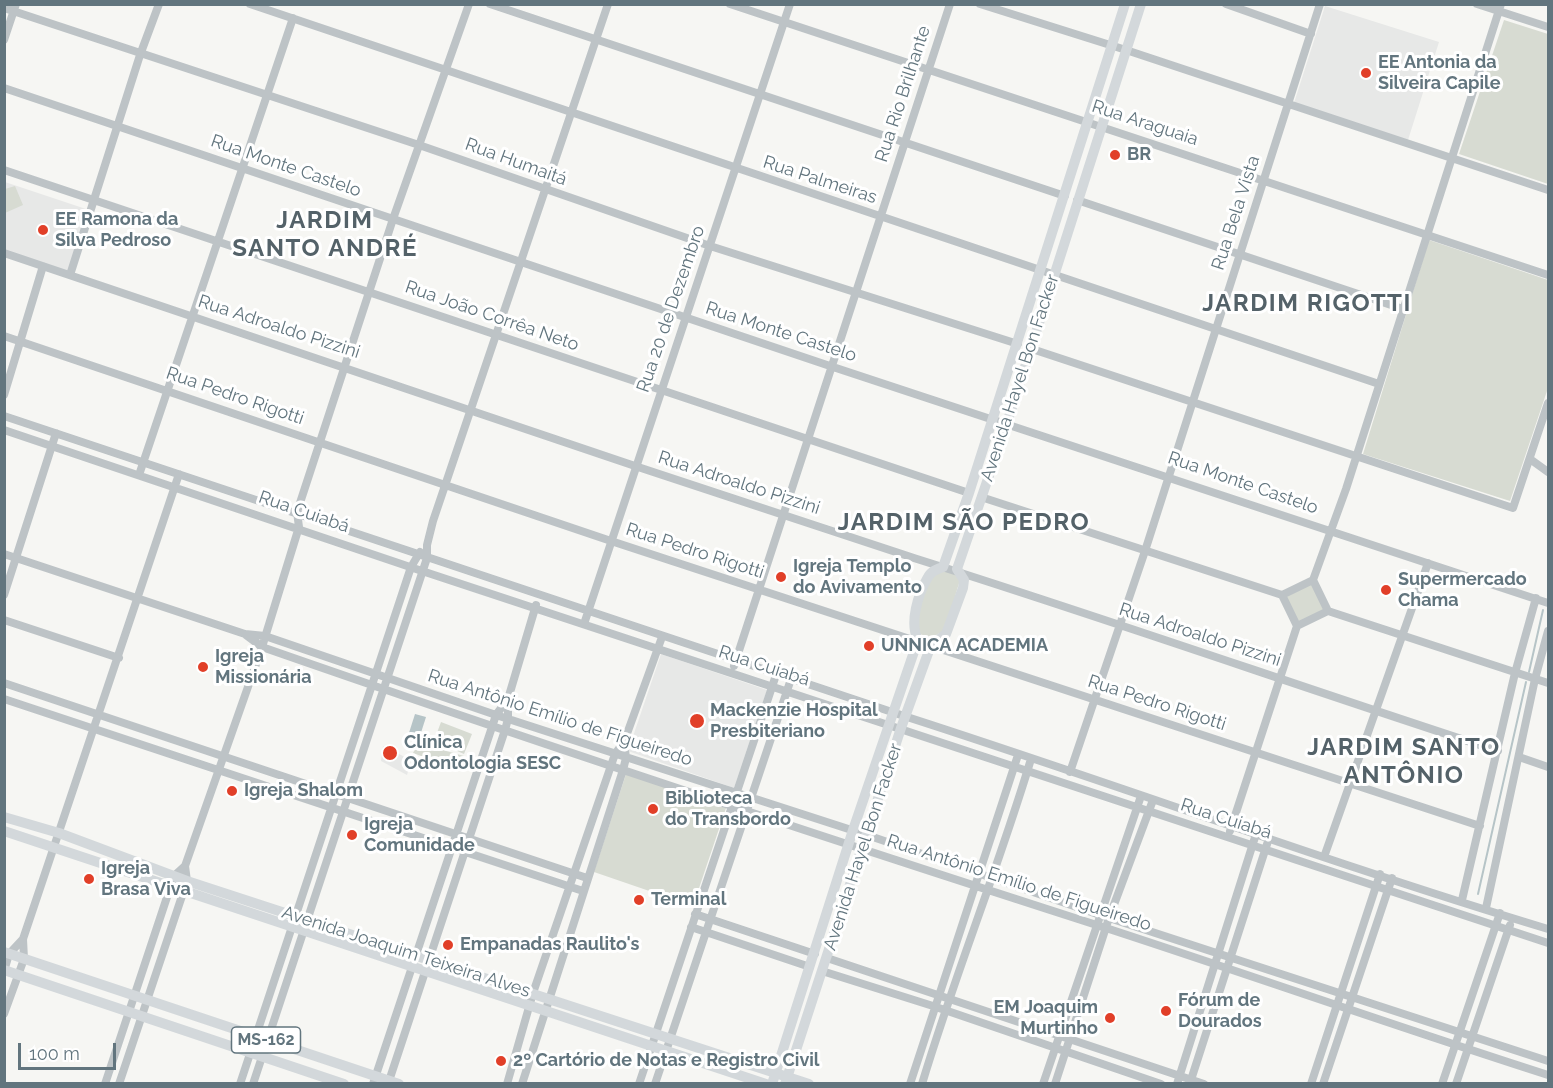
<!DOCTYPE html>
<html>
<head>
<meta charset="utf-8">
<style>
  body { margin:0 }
  #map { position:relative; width:1553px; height:1088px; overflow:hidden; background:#f6f6f3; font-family:Raleway,sans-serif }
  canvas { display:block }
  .frame { position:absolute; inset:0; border:6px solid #62757e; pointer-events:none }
  .scale { position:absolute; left:18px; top:1043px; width:98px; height:27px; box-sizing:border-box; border:3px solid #62757e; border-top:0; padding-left:8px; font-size:18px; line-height:21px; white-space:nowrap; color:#62757e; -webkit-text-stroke:4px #fff; paint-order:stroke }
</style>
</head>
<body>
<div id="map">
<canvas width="1553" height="1088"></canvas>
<div class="frame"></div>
<div class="scale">100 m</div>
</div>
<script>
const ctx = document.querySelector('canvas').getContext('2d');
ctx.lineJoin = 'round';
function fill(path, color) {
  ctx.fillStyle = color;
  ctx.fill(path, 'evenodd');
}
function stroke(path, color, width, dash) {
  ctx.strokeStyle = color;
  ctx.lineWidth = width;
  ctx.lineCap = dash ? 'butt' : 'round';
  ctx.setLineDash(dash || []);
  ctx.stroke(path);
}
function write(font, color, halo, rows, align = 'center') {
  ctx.font = font + ' Raleway,sans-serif';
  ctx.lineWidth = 6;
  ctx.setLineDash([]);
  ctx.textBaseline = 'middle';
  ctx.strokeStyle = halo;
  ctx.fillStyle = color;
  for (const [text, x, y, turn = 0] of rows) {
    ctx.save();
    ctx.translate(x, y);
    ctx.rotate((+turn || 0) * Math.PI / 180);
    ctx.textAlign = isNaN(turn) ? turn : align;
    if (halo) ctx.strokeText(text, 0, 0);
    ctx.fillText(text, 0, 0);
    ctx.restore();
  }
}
fill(new Path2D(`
  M1325,6L1439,42L1408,140L1294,103Z
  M5,182L89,210L69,272L5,251Z
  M661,654L767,690L734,788L628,751Z
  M383,746L411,760L407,775L381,761Z`), '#e7e8e7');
fill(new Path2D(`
  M1504,20L1548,34V184L1459,154Z
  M15,186L23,205L5,213V189Z
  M1429,240L1548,280V388L1510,501L1363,454Z
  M939,571L953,572L960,580L945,630L931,638L920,634L914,623L930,577Z
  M1312,582L1326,610L1298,624L1284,596Z
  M441,722L472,734L464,754L434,741Z
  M418,743L464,756L459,770L413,753Z
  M626,774L726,808L693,906L594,872Z`), '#d7dbd2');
fill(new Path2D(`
  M415,714L426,717L419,739L408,736Z`), '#b6c4c7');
stroke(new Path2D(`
  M1548,594V593
  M1529,672L1543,610
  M1478,894L1526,682`), '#b6c4c7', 2);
stroke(new Path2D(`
  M250,4L1379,384
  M490,4L1065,196
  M730,4L1548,275
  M980,4L1126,50L1548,190
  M1226,4L1311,34
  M1477,4L1548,27
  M4,8L419,145L710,246L1018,344
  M4,40L16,4
  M4,88L830,366L1548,603
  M4,170L969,493
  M1077,200L1403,309
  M4,253L635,466L917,559C1111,620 1304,688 1498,751
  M70,275L140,55L159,4
  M4,336L611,541L1480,826
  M1029,348L1513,508L1548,403
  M4,395L43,266
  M4,416C304,517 604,618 904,716C1119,785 1332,864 1548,929
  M4,430L422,571L1548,943
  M1530,459L1548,472
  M139,475L293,18
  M981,497L1282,595
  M4,554L245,634L265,636L496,715L867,835L1100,915L1548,1061
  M1313,580L1346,489L1501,4
  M1313,580L1328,611L1297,626L1282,595Z
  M4,595L56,433
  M1328,611L1548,683
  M4,620L119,658
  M584,624L790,4
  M246,635L262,647C543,745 826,838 1109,929C1256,977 1401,1028 1548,1075
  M734,666L950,4
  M4,683L587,878
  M4,699L583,891
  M1519,757L1548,767
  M1070,772L1145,551L1320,4
  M1230,831L1297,626
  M1324,857L1428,563
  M1462,900L1515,673L1536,598
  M1486,908L1535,679L1548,631
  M695,914L815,954
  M691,927L810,967
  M827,958L1204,1084
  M4,971L9,954L23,939
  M822,971L933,1006L1161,1084
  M4,1014L24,959L23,939L179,474
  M1190,1083L1269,838
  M105,1084L174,876L185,866
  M119,1084L187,881L185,866L262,647L299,527L297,512L393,219L469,4
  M240,1084L411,567L420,552
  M253,1084L427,558V545L433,521L608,4
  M373,1084L496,715L508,699L536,605
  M388,1084L505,730L508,719V700
  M507,1084L533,993L615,754L624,742L662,637
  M522,1084L623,770L626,758L624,742
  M639,1084L776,675
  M655,1084L791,679
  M910,1084L1018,755
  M922,1084C955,974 998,869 1031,759
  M1043,1084L1141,796
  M1055,1084L1109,918L1153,800
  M1177,1084L1256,834
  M1311,1084L1380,874
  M1323,1084L1392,878
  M1442,1084L1500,913
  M1456,1084L1510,925`), '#bdc3c6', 8);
stroke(new Path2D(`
  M4,817L59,833L187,881L809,1084
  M4,831L766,1084
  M4,952L399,1084
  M4,970L344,1084
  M772,1084L853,830L918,640C909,623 918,594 928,577C931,571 937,569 943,567L969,493L1125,4
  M785,1084L901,728L931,645L946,634L963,588L964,580L957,569L1007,423L1141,4`), '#d3d8db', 10);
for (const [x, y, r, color] of [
  [1366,73,6,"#e13f28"],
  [1115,155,6,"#e13f28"],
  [43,230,6,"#e13f28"],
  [781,577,6,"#e13f28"],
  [1386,590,6,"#e13f28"],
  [869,646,6,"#e13f28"],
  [203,667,6,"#e13f28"],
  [697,721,8,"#e13f28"],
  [390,753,8,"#e13f28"],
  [232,791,6,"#e13f28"],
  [653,809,6,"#e13f28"],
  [352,835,6,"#e13f28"],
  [89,879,6,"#e13f28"],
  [639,900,6,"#e13f28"],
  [448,945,6,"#e13f28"],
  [1166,1011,6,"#e13f28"],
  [1110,1018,6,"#e13f28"],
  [501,1061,6,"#e13f28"]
]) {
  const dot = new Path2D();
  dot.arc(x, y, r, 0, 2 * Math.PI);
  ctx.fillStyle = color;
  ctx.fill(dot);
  stroke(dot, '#fff', 2);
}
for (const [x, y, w] of [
  [266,1040,69]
]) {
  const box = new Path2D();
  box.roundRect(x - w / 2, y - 13, w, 26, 4.5);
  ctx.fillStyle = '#fff';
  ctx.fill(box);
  stroke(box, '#62757e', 1.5);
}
write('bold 16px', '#62757e', null, [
  ["MS-162",266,1040]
]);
write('bold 18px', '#62757e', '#fff', [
  ["EE Antonia da",1378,63],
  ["Silveira Capile",1378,84],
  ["BR",1127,155],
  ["EE Ramona da",55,220],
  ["Silva Pedroso",55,241],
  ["Igreja Templo",793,567],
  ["do Avivamento",793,588],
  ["Supermercado",1398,580],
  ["Chama",1398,601],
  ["UNNICA ACADEMIA",881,646],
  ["Igreja",215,657],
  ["Missionária",215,678],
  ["Mackenzie Hospital",710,711],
  ["Presbiteriano",710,732],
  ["Clínica",404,743],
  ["Odontologia SESC",404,764],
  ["Igreja Shalom",244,791],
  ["Biblioteca",665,799],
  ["do Transbordo",665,820],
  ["Igreja",364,825],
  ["Comunidade",364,846],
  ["Igreja",101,869],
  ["Brasa Viva",101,890],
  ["Terminal",651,900],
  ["Empanadas Raulito's",460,945],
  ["Fórum de",1178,1001],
  ["Dourados",1178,1022],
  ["EM Joaquim",1098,1008,"right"],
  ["Murtinho",1098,1029,"right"],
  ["2º Cartório de Notas e Registro Civil",513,1061]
], 'left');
write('18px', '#62757e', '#fff', [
  ["Rua Rio Brilhante",903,94,-72],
  ["Rua Araguaia",1145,123,18],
  ["Rua Humaitá",516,162,20],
  ["Rua Monte Castelo",286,166,19],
  ["Rua Palmeiras",820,180,18],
  ["Rua Bela Vista",1236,213,-72],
  ["Rua 20 de Dezembro",671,309,-71],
  ["Rua João Corrêa Neto",492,316,19],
  ["Rua Adroaldo Pizzini",279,327,18],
  ["Rua Monte Castelo",781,332,18],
  ["Avenida Hayel Bon Facker",1020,378,-72],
  ["Rua Pedro Rigotti",235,396,19],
  ["Rua Adroaldo Pizzini",739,483,18],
  ["Rua Monte Castelo",1243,483,19],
  ["Rua Cuiabá",304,512,19],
  ["Rua Pedro Rigotti",695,551,18],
  ["Rua Adroaldo Pizzini",1200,635,18],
  ["Rua Cuiabá",764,666,18],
  ["Rua Pedro Rigotti",1157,703,18],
  ["Rua Antônio Emílio de Figueiredo",560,718,18],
  ["Rua Cuiabá",1226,819,18],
  ["Avenida Hayel Bon Facker",863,847,-72],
  ["Rua Antônio Emílio de Figueiredo",1019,883,18],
  ["Avenida Joaquim Teixeira Alves",406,952,18]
]);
ctx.letterSpacing = '1.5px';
write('bold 24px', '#546269', '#fff', [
  ["JARDIM",325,221],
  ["SANTO ANDRÉ",325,249],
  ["JARDIM RIGOTTI",1307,304],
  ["JARDIM SÃO PEDRO",964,523],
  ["JARDIM SANTO",1404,748],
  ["ANTÔNIO",1404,776]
]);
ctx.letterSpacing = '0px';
</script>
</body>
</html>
